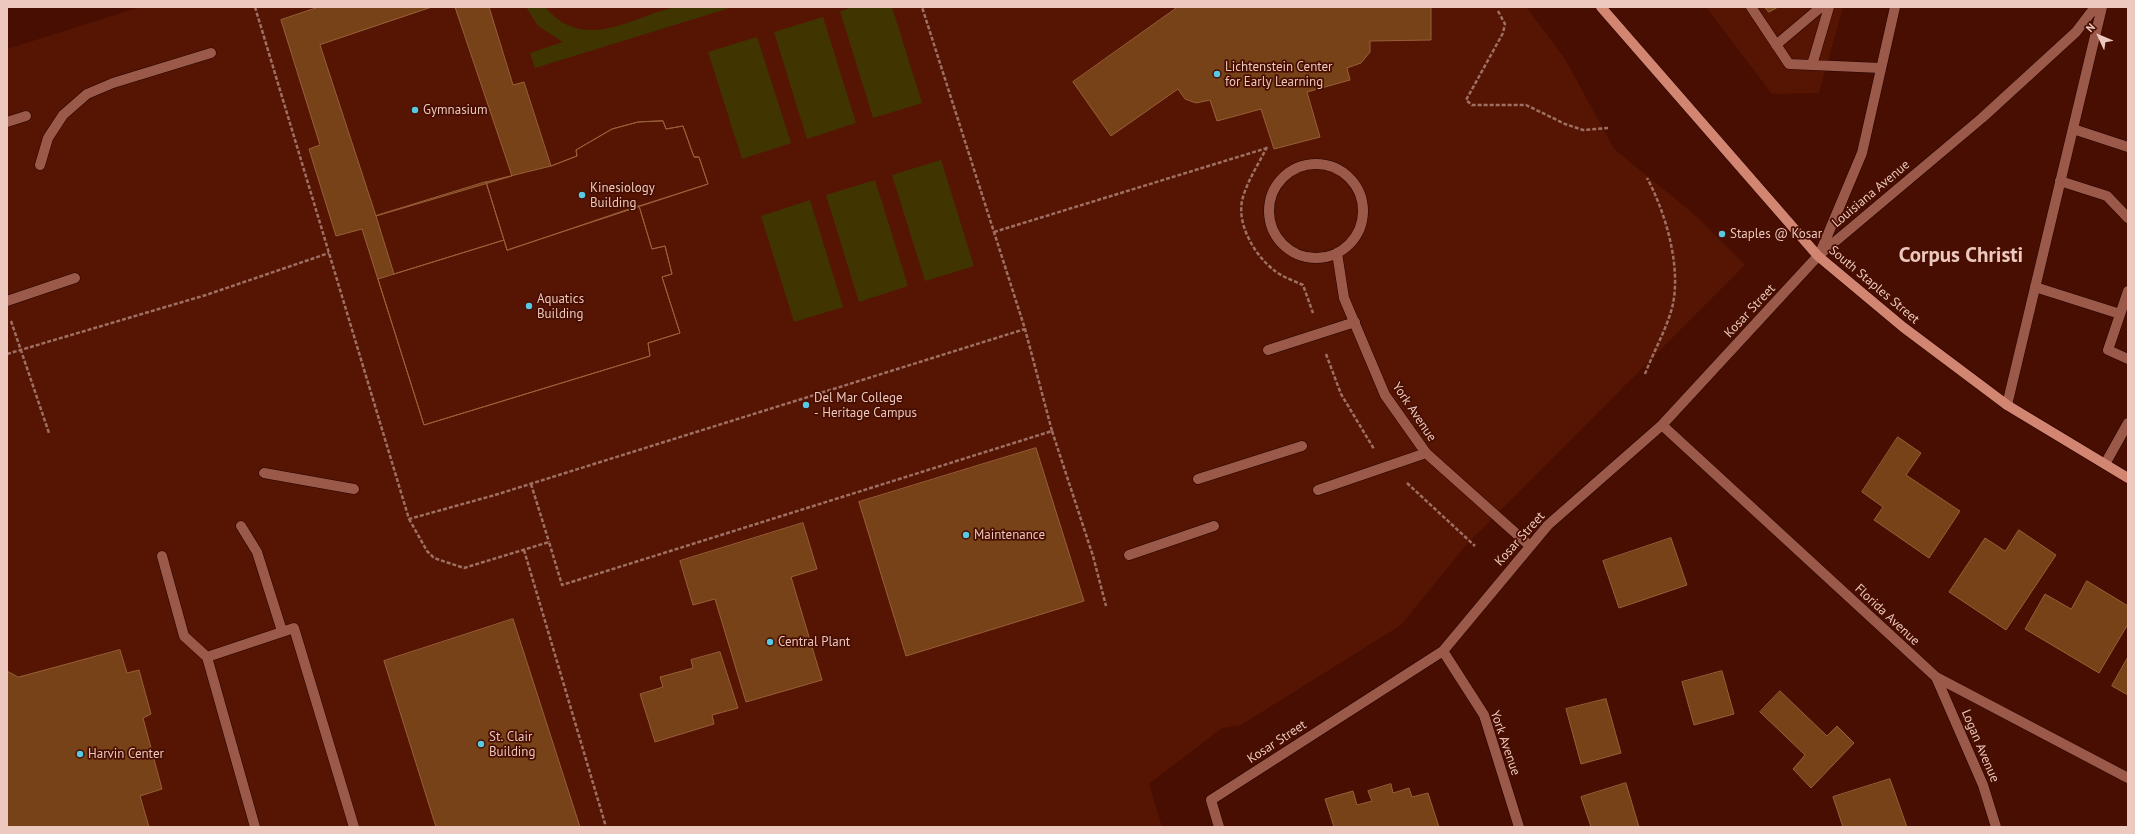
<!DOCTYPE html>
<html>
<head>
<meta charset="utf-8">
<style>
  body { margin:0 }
  #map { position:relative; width:2135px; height:834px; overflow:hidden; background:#470e01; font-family:"PT Sans",sans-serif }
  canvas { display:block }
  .frame { position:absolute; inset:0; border:8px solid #edc8be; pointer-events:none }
  .north { position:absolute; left:2079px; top:16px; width:40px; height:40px; -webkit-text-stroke:3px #470e01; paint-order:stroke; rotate:314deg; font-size:11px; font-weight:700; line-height:16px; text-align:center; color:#edc8be }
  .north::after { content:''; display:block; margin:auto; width:14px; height:18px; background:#edc8be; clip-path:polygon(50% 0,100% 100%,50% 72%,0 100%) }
</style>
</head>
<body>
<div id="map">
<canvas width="2135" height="834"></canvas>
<div class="frame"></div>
<div class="north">N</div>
</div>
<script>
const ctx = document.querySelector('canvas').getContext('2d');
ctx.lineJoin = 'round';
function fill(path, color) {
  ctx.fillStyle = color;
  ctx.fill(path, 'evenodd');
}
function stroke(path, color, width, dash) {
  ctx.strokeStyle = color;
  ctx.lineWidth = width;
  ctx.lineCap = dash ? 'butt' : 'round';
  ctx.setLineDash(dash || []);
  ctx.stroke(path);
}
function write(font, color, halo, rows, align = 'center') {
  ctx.font = font + ' "PT Sans",sans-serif';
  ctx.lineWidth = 3.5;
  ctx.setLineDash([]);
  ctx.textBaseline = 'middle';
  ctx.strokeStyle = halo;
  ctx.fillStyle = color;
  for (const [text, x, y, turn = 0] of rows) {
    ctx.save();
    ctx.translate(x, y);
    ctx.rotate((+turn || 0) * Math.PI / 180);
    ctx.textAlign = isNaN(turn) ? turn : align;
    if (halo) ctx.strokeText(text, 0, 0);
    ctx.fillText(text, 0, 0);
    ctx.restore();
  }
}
fill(new Path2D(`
  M140,7H1526L1565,59L1614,149L1694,214L1745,265L1467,544L1401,625L1241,725L1222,728L1149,784L1162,827H7V49Z
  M1706,7H1843L1819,93L1772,94Z`), '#561503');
fill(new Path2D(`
  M526,7H545C584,53 629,18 675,7C691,4 715,7 733,7L535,68L530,53L563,42L538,26Z
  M854,7H892L922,103L873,118L840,11Z
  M823,17L856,123L807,139L774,32Z
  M757,37L791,143L742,159L708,52Z
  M941,160L974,266L925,281L892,175Z
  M875,180L908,286L859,302L826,195Z
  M810,200L843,307L794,322L761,216Z`), '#403400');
const building = new Path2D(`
  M319,7H489L513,85L524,82L551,166L577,156L576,150L612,129L638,122L663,121L666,129L683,126L694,157H699L708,184L639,206L652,249L665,246L672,274L662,277L680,333L648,343L650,356L424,425L362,229L336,236L309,149L320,145L281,20ZM486,182L504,240L394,274L376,216Z
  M432,7H455L512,176L376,216L320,45Z
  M1178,7H1431V40L1370,41V52L1361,63L1347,68L1350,80L1307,92L1320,137L1274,149L1261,109L1217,121L1210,100L1196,103L1185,99L1178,89L1111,136L1073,82Z
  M1765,7H1778L1769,12Z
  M663,121L666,129L683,126L694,157H699L708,184L507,250L486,182L551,166L577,156L576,150L612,129L638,122Z
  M639,206L652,249L665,246L672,274L662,277L680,333L648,343L650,356L424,425L378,279L504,240L507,250Z
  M1898,437L1921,453L1906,475L1960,511L1929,558L1874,520L1883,507L1862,492Z
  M1036,448L1084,601L906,656L859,502Z
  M803,523L817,569L791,577L822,680L746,702L715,599L693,605L680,561Z
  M2019,530L2056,555L2006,630L1949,592L1985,538L2005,551Z
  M1671,538L1687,585L1619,608L1603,561Z
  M2087,581L2128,606V624L2099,673L2025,629L2045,594L2071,609Z
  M513,619L580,827H436L384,661Z
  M120,650L127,673L139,670L151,714L143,718L162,789L140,796L149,827H7V671L18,677Z
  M720,652L738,708L712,715L714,724L655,742L640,694L663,687L660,677L693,668L691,660Z
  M2128,657V695L2112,686Z
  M1722,671L1734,714L1694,725L1682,682Z
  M1780,691L1827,736L1837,726L1854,743L1811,788L1793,769L1805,755L1760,712Z
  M1606,699L1621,753L1581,764L1566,709Z
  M1890,779L1907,827H1843L1833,797Z
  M1626,783L1639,827H1591L1581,797Z
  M1391,784L1393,793L1409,788L1412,797L1428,793L1439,827H1334L1325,799L1353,791L1357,805L1372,801L1368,791Z`);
fill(building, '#774217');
stroke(building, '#976038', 1);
const service = new Path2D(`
  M1751,7L1789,64L1881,68
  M1776,45L1821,7
  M1812,65L1829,7
  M7,122L26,116
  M2073,129L2128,147
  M40,165L48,138L63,115L87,94L113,83L211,53
  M2060,181L2107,196L2128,218
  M2035,287L2120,314
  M2128,291L2108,350L2128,359
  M7,301L75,278
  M1268,350L1355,322
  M2105,464L2128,423
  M264,473L354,489
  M1198,479L1302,446
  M1318,490L1426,453
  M241,526L257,552L282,631
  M1129,555L1214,526
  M162,556L184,636L207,657L255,827
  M207,657L294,628L354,827`);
const minor = new Path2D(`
  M1269 211a47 47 0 1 1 94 0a47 47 0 1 1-94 0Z
  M1337,253L1344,298L1385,395L1426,453L1530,546
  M1662,425L1936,677L2128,778
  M1443,651L1484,715L1519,827
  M1936,677L1983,785L1996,827
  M1219,827L1211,800L1443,651L1548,525L1662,425L1818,256`);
const secondary = new Path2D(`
  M1820,253L1862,153L1895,7
  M1818,256L1982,118L2076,32L2095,7
  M2007,405L2102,7`);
const primary = new Path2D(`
  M1601,7L1818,256L1903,327L2007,405L2128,478`);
stroke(service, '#260000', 11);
stroke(minor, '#260000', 11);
stroke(secondary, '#260000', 11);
stroke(primary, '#260000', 11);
stroke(new Path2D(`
  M255,7L409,519L495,495L1025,329L922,7
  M1498,11L1505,24L1503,33L1466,100L1472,105H1526L1565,124L1583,130L1608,128
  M1267,147C1259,163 1248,180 1243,197C1235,223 1255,256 1275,271C1283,277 1294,281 1303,285L1313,313
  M994,232L1267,148
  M11,321L49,433
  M7,354L206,295L329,253
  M1326,354L1341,394L1374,449
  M1645,374C1653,353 1666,330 1672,308C1682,269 1666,213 1647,178
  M1052,431L1093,556L1106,606
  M1407,483L1475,546
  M531,484L549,542
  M409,519L427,551L434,558L464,568L549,542L562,585L1052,431L1025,329
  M524,550L606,827`), '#9e7064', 2.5, [4, 2]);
stroke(service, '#9b5a49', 10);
stroke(minor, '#9b5a49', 10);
stroke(secondary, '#9b5a49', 10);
stroke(primary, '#d28570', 10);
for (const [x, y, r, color] of [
  [1217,74,4,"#58c9e3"],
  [415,110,4,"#58c9e3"],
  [582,195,4,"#58c9e3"],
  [1722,234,4,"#58c9e3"],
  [529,306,4,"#58c9e3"],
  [806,405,4,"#58c9e3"],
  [966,535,4,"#58c9e3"],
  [770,642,4,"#58c9e3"],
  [481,744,4,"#58c9e3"],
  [80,754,4,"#58c9e3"]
]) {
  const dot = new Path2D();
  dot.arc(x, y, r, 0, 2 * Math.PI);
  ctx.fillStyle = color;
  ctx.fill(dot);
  stroke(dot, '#470e01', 1.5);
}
write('13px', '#edc8be', '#470e01', [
  ["Lichtenstein Center",1225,67],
  ["for Early Learning",1225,82],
  ["Gymnasium",423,110],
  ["Kinesiology",590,188],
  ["Building",590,203],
  ["Staples @ Kosar",1730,234],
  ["Aquatics",537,299],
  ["Building",537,314],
  ["Del Mar College",814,398],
  ["- Heritage Campus",814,413],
  ["Maintenance",974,535],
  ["Central Plant",778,642],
  ["St. Clair",489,737],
  ["Building",489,752],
  ["Harvin Center",88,754]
], 'left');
write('13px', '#edc8be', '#470e01', [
  ["Louisiana Avenue",1871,194,-40],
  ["South Staples Street",1874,285,40],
  ["Kosar Street",1750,311,-47],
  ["York Avenue",1414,412,56],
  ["Kosar Street",1520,539,-48],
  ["Florida Avenue",1887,615,43],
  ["Kosar Street",1277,742,-33],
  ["York Avenue",1505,743,71],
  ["Logan Avenue",1980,746,67]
]);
write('bold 21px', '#edc8be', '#470e01', [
  ["Corpus Christi",1961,256]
]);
</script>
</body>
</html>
